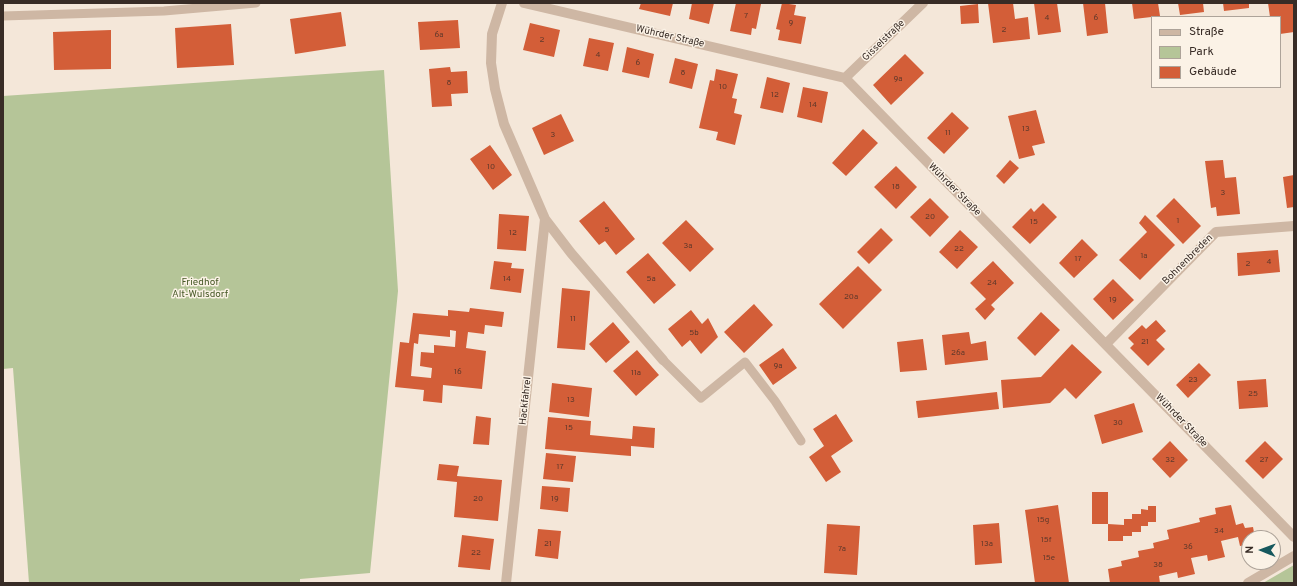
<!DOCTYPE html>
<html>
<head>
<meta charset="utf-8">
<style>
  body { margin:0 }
  #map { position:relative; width:1297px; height:586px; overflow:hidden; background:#f4e7d9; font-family:Overpass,sans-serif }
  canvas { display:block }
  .frame { position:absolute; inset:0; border:4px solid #382c26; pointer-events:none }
  .legend { position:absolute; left:1151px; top:16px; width:130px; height:72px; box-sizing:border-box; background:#fbf2e6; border:1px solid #ada399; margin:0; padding:5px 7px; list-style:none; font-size:12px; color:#382c26 }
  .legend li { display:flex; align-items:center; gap:8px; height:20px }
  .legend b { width:20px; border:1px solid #ada399 }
  .north { position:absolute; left:1241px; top:530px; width:40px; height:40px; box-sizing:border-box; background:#fbf2e6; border:1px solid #ada399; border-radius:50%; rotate:271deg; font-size:11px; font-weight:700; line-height:16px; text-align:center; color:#382c26 }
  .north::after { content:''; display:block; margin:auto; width:14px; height:18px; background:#17595e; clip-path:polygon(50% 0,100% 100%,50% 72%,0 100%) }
</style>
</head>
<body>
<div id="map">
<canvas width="1297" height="586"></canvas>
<div class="frame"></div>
<ul class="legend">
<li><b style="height:5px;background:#ceb7a4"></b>Straße</li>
<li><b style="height:11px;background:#b5c598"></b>Park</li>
<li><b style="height:11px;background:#d35e38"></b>Gebäude</li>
</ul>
<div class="north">N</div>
</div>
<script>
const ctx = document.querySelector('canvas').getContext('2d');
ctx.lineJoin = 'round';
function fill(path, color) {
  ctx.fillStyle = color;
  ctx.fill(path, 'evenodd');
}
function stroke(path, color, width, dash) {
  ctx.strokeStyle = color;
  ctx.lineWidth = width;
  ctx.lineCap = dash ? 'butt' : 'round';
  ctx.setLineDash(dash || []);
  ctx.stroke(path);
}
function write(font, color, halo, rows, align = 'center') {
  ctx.font = font + ' Overpass,sans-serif';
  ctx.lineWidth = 3;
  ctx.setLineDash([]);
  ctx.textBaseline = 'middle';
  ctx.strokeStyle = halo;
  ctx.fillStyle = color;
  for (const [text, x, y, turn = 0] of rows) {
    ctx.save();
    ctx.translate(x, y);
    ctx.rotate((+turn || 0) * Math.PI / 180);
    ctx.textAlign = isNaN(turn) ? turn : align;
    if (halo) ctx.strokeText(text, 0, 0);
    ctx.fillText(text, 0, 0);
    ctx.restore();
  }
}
fill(new Path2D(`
  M384,70L398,291L370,573L300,579V583H29L13,368L3,369V96Z
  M1294,565V583H1263Z`), '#b5c598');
fill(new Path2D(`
  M641,3H673L670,16L639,9Z
  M692,3H714L709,24L689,19Z
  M736,3L761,4L756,29L752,28L751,35L730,31Z
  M782,3L796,5L794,15L806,17L801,44L778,40L780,30L776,29Z
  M988,3H1013L1015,19L1028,17L1030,39L993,43Z
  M1034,3H1057L1061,32L1038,35Z
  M1083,3H1105L1108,33L1087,36Z
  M1132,3H1158L1160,16L1134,19Z
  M1178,3H1203L1204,12L1180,15Z
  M1223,3H1249V8L1224,11Z
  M1268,3H1294V32L1280,34V17H1270Z
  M978,4L979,23L961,24L960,6Z
  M341,12L346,46L295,54L290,19Z
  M458,20L460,48L420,50L418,22Z
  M530,23L560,30L554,57L523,50Z
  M231,24L234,65L177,68L175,28Z
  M111,30V69L54,70L53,32Z
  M589,38L614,43L608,71L583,66Z
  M627,47L654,54L649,78L622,72Z
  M905,54L924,73L891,105L873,85Z
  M675,58L698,64L692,89L669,83Z
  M450,67L451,72L467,71L468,93L451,94L452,106L432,107L429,69Z
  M716,69L738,74L732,98L737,99L734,113L742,115L735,145L716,140L718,132L699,128L710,80L714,81Z
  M767,77L790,83L783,113L760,108Z
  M803,87L828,92L822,123L797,117Z
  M1036,110L1045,143L1032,146L1035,155L1019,159L1008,116Z
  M952,112L969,128L944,154L927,138Z
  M561,114L574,141L544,155L532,128Z
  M863,129L878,143L846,176L832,163Z
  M490,145L512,175L493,190L470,159Z
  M1010,160L1019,168L1004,184L996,176Z
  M1223,160L1225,178L1236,177L1240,214L1217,216L1216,207L1211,208L1205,161Z
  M896,166L917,187L896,209L874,187Z
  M1294,175V207L1287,208L1283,177Z
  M930,198L949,217L930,237L910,217Z
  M1174,198L1201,226L1183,244L1156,216Z
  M604,201L635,239L616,255L605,241L599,245L579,221Z
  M1043,203L1057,217L1030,244L1012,227L1031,208L1034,212Z
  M499,214L529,216L526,251L497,249Z
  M1145,215L1175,245L1140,280L1119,260L1147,232L1139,223Z
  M686,220L714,249L690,272L662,243Z
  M881,228L893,240L869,264L857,252Z
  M960,230L978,247L957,269L939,252Z
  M1082,239L1098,255L1074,278L1059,263Z
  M1278,250L1280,272L1238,276L1237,253Z
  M648,253L676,285L654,304L626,272Z
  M494,261L512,263L511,268L524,269L521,293L490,289Z
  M993,261L1014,283L991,305L995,309L985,320L975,309L986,299L970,283Z
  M858,266L882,290L843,329L819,304Z
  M1113,279L1134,300L1113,320L1093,299Z
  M562,288L590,291L585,350L557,348Z
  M754,304L773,325L744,353L724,332Z
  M470,308L504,312L502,327L485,325L484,334L468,332L466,348L486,351L482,389L443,385L442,403L423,401L424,390L395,387L400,342L409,343L413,313L448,316V310L469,312ZM450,330L456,331L455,347L434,345V353L421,352L420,366L432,368L431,378L411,376L414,343L418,344L419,334L450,337Z
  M691,310L702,324L708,318L718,337L701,354L690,340L682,347L668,329Z
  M1041,312L1060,330L1035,356L1017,338Z
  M1156,320L1166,331L1156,340L1165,349L1148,366L1130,348L1134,344L1128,338L1142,325L1146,329Z
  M613,322L630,342L606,363L589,344Z
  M969,332L971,344L986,341L988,360L945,365L942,335Z
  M923,339L927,370L900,372L897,342Z
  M1072,344L1102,372L1076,399L1065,388L1050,403L1003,408L1001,380L1041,377Z
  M783,348L797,368L773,385L759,365Z
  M637,350L659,375L636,396L613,371Z
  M1199,363L1211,375L1188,398L1176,385Z
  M1266,379L1268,407L1239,409L1237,381Z
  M552,383L592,388L589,417L549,412Z
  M997,392L999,409L918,418L916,401Z
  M1134,403L1143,432L1102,444L1094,415Z
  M836,414L853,441L831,456L841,472L826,482L809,457L824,446L813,429Z
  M476,416L491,418L489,445L473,444Z
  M548,417L591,421L590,435L632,439L633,426L655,428L654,448L631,446V456L545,449Z
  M1170,441L1188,460L1170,478L1152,459Z
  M1265,441L1283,459L1263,479L1245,461Z
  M546,453L576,456L573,482L543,479Z
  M439,464L459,466L457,476L502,480L498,521L454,517L457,482L437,480Z
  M542,486L570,488L568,512L540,509Z
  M1092,492H1108V524H1092Z
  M1058,505L1069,583H1035L1025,510Z
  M1231,505L1236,525L1243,523L1245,528L1253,527L1255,538H1249V545L1240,546L1238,537L1221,541L1225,557L1208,561L1207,555L1191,558L1195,574L1178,578L1177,572L1159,576L1160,583H1110L1108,569L1122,566L1121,561L1139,557L1138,551L1154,548L1153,543L1169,539L1167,530L1200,522L1199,518L1216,514L1215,508Z
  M1148,506H1156V522H1148V526H1141V532H1132V536H1123V541H1108V524L1124,525V519H1132V514H1141V509L1148,510Z
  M999,523L1002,563L975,565L973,525Z
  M827,524L860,526L857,575L824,573Z
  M538,529L561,531L558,559L535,556Z
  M462,535L494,539L490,570L458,567Z`), '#d35e38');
stroke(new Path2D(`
  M3,16L164,11L256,3
  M663,360L701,398L745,362L775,401L801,441`), '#ceb7a4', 9);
stroke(new Path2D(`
  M502,3L492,34L491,63L495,89L504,124L545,219L571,253L663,360
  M524,3L845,78L1294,537
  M845,78L923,3
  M1106,344L1216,232L1294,226
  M506,583L545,219
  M1248,583L1294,556`), '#ceb7a4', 10);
write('8px', '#5f382a', null, [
  ["7",746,16],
  ["4",1047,18],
  ["6",1096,18],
  ["9",791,23],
  ["2",1004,30],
  ["6a",439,35],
  ["2",542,40],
  ["4",598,55],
  ["6",638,63],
  ["8",683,73],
  ["9a",898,79],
  ["8",449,83],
  ["10",723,87],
  ["12",775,95],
  ["14",813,105],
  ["13",1026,129],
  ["11",948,133],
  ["3",553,135],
  ["10",491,167],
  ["18",896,187],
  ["3",1223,193],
  ["20",930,217],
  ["1",1178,221],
  ["15",1034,222],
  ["5",607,230],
  ["12",513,233],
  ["3a",688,246],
  ["22",959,249],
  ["1a",1144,256],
  ["17",1078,259],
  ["4",1269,262],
  ["2",1248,264],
  ["14",507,279],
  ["5a",651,279],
  ["24",992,283],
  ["20a",851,297],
  ["19",1113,300],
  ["11",573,319],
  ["5b",694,333],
  ["21",1145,342],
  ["26a",958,353],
  ["9a",778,366],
  ["16",458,372],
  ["11a",636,373],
  ["23",1193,380],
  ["25",1253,394],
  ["13",571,400],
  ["30",1118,423],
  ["15",569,428],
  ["32",1170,460],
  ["27",1264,460],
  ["17",560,467],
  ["20",478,499],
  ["19",555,499],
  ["15g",1043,520],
  ["34",1219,531],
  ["15f",1046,540],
  ["21",548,544],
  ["13a",987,544],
  ["36",1188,547],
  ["7a",842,549],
  ["22",476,553],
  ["15e",1049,558],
  ["38",1158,565]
]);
write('10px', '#382c26', '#fbf2e6', [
  ["Wührder Straße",670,37,13],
  ["Gisselstraße",884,41,-44],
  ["Wührder Straße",954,190,45],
  ["Bohnenbreden",1188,260,-45],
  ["Hackfahrel",526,401,-84],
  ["Wührder Straße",1181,421,46]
]);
write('10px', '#475927', '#fbf2e6', [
  ["Friedhof",200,283],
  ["Alt-Wulsdorf",200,295]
]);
</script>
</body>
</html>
